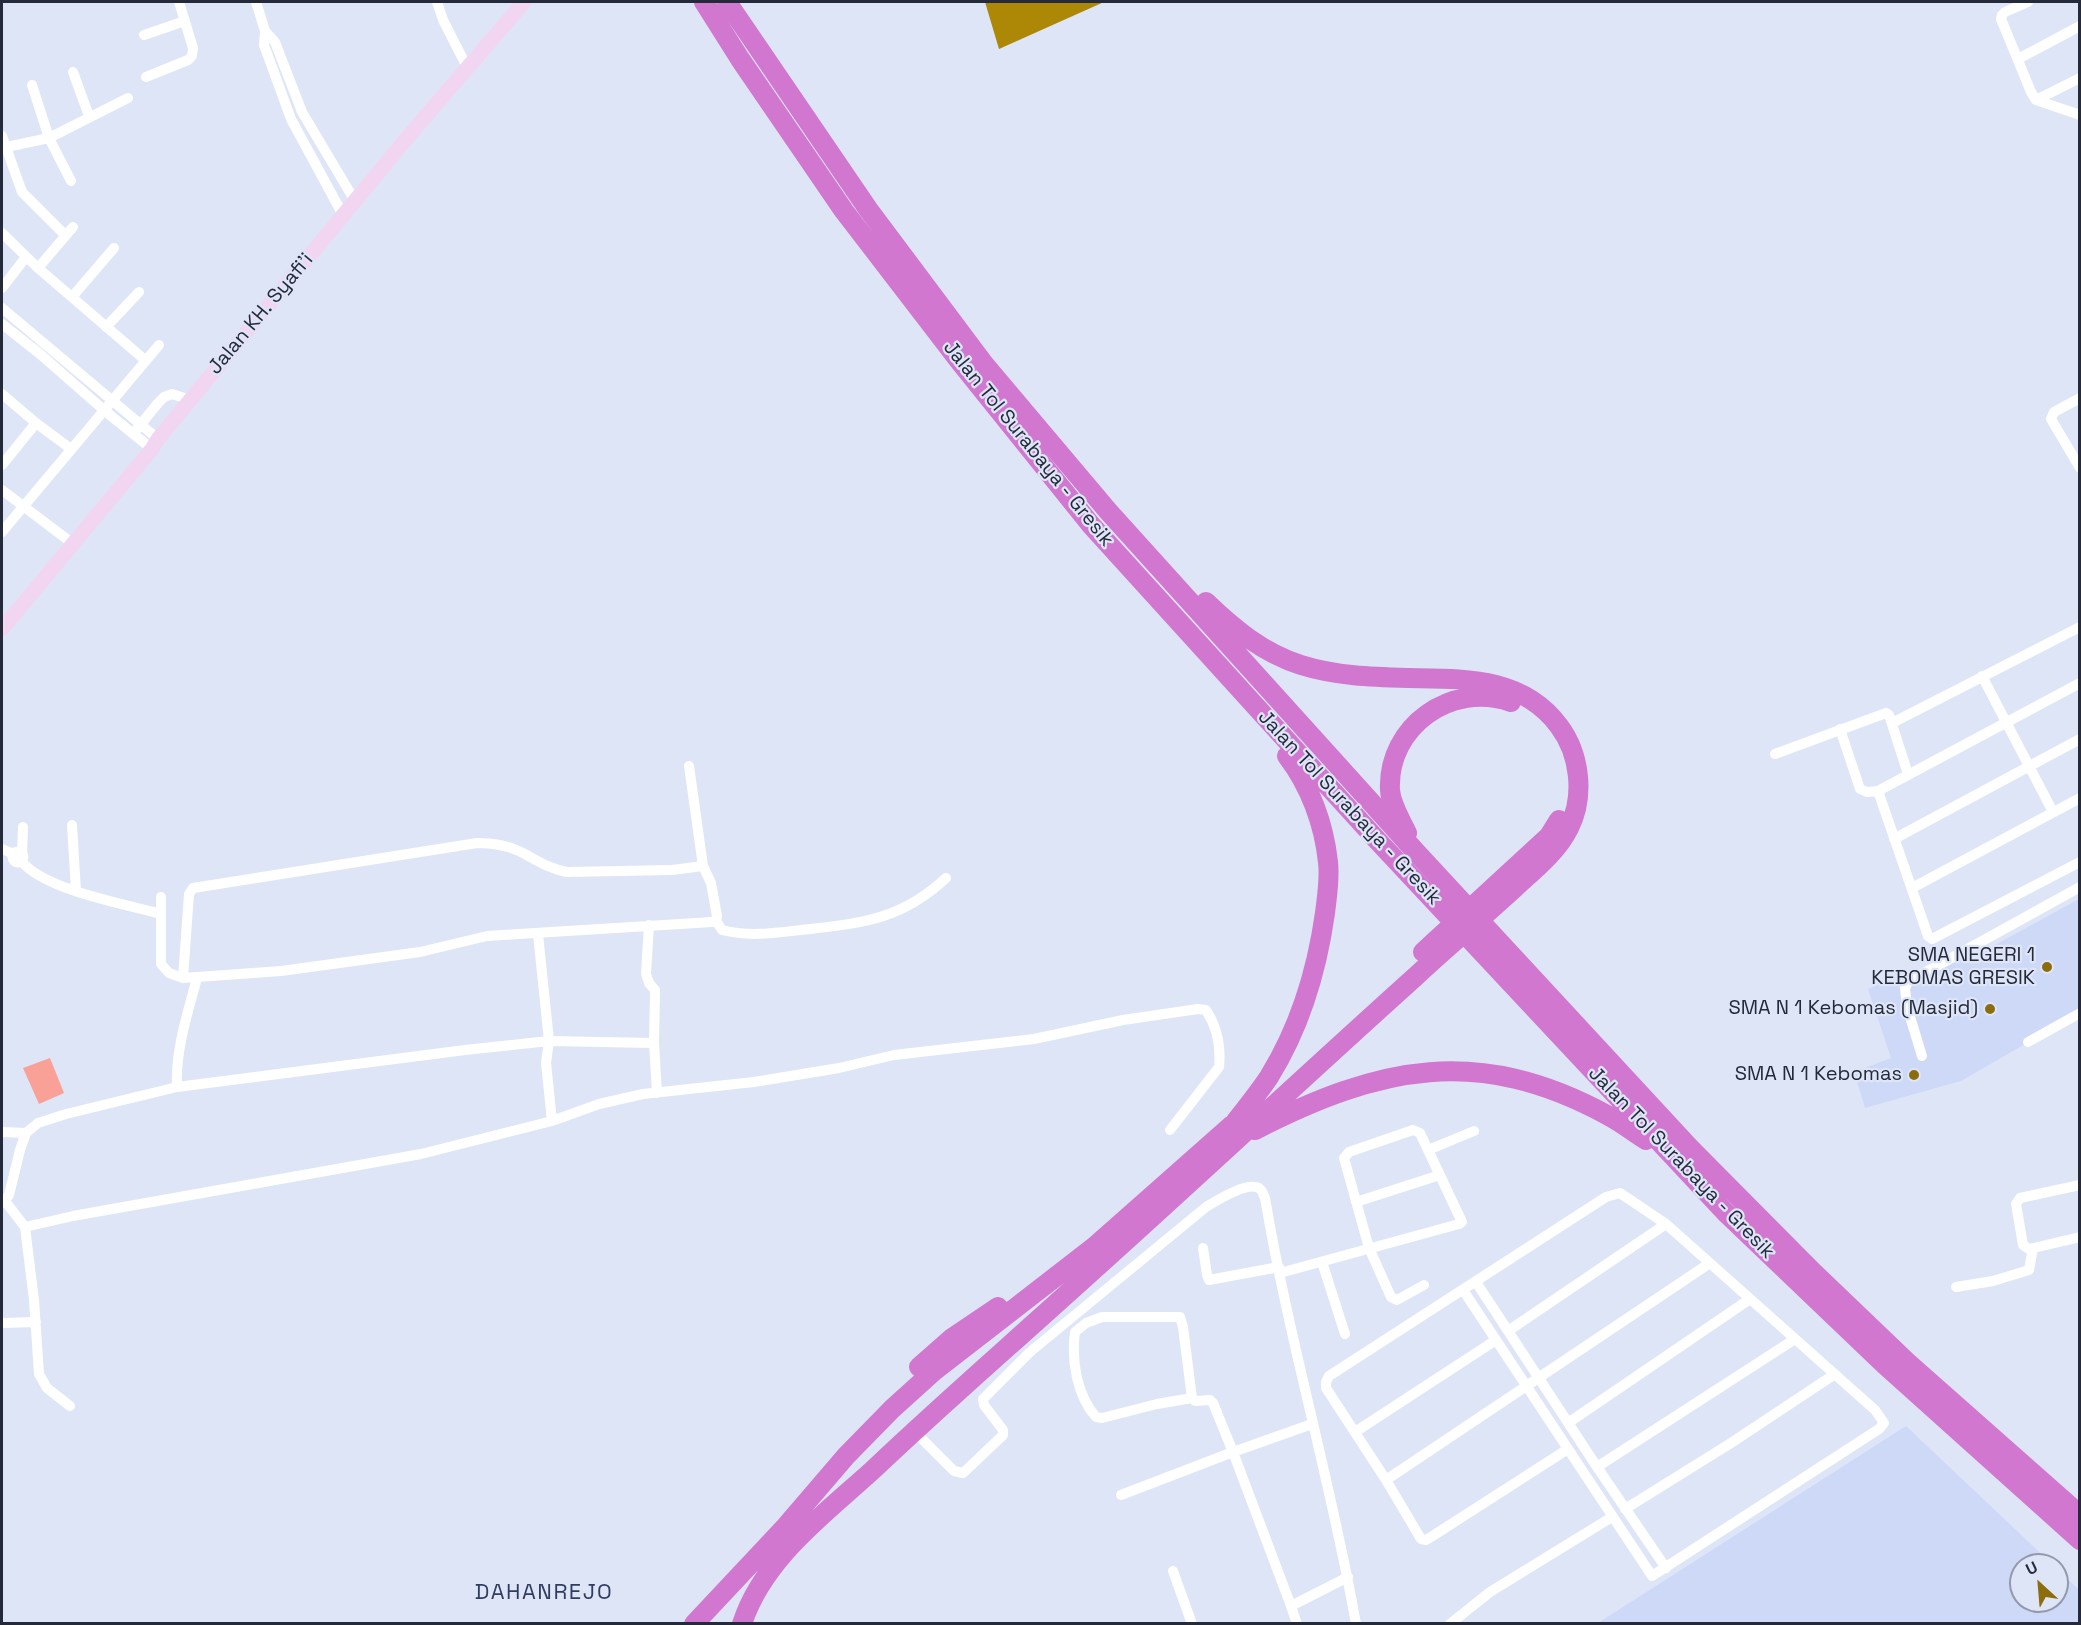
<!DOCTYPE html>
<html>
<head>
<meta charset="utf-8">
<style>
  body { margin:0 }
  #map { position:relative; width:2081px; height:1625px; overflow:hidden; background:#dee5f7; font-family:"Space Grotesk",sans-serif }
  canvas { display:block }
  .frame { position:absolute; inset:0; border:3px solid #242a3a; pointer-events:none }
  .north { position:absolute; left:2009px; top:1553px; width:60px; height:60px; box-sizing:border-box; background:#dee5f7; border:2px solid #949aab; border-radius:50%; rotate:334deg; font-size:16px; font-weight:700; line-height:24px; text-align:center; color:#242a3a }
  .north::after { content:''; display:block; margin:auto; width:21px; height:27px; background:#8b6d0e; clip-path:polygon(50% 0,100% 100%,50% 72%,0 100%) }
</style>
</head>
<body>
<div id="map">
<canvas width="2081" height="1625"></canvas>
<div class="frame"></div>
<div class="north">U</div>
</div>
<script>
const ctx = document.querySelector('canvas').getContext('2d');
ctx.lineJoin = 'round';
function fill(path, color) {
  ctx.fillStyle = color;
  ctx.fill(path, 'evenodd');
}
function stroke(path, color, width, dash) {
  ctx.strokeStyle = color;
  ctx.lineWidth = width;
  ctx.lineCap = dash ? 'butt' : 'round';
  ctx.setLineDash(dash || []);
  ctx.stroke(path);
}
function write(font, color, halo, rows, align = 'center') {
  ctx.font = font + ' "Space Grotesk",sans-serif';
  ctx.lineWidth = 4.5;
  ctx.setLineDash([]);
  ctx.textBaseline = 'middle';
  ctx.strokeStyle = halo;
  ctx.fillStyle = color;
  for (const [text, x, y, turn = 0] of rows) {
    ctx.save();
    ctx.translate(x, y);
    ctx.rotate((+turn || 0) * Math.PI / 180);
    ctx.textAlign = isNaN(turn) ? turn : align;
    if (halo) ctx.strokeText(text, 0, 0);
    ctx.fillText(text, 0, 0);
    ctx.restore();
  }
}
fill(new Path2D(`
  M2079,899V1013L1961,1081L1865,1108L1854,1072L1891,1058L1868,989L1887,981L1912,986L1941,966L1971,951L1973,957Z
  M1906,1426L2053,1565H2021V1601H2057V1568L2079,1590V1623H1598Z`), '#cdd9f7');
fill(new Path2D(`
  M50,1058L64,1093L39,1104L23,1068Z`), '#f9a196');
fill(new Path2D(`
  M985,2H1104L999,49Z`), '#ad8706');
stroke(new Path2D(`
  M256,2L265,31L264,45L291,119L343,215
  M437,2L443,20L468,69
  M2028,2L2005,12L2002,15L2001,19L2031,92L2036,100L2080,115
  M265,31L275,42L302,112L355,201
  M144,35L185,21
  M2018,59L2080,26
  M73,72L89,116
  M146,77L188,60L192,56L193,48L179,2
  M32,85L49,138L71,181
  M2036,100L2080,78
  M2,136L22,192L65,235
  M2,148L49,138L128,98
  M2,233L38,268L145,360
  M38,268L73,227
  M2,288L26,257
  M72,297L114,248
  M2,308L158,439
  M2,324L40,354L105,411L152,449
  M106,327L139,292
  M2,394L36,423L71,449
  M2080,398L2054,412L2051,419L2080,468
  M137,429L158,403L164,397L172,394L190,400
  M2,465L36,423
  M2,490L72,543
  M2,532L159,345
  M1982,676L2053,812
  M1892,723L2080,627
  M1840,729L1860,789L1867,792L1878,791L2080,683
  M1775,754L1886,713L1889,715L1908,774
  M1878,791L1928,936L1932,939L2080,862
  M72,825L76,891
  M1894,839L2080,739
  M2,849L14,854
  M12.5 857a5.5 5.5 0 1 1 11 0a5.5 5.5 0 1 1-11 0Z
  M22,854L23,827
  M22,862C46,890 124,904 161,914
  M1912,888L2080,798
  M161,897V964L169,973L183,978L281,971L420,952L487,936L712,922L716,921L717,916L711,883L703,866L689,766
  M716,921L722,930C749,937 774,933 801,930C860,923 900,921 946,878
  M649,925L646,974L649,983L655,990L654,1043L657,1093
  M538,934L549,1041L546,1063L552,1121L599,1104L643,1094L754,1082L839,1068L894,1055L1034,1039L1123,1020L1198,1009L1206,1010C1217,1027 1221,1047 1219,1067L1170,1130
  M183,978L189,894L193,888L477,843C492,843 506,845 519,851C535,859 549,869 567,872L672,870L703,866
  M2028,1042L2080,1013
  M1922,1056L1907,1007L1905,988L1908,982L2080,887
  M177,1087C175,1051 188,1012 197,978
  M2,1132L26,1133
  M1428,1150L1474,1131
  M2080,1185L2020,1198L2016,1204L2023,1245L2029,1249L2080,1237
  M5,1201L25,1227L73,1216L421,1154L552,1121
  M1356,1202L1440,1175
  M2,1203L9,1195L20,1150L26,1133L38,1123L66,1114L177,1087L465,1050L549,1041L654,1043
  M25,1227L34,1300L39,1374L47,1388L70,1406
  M1203,1248L1207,1275L1209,1280L1279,1267
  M1322,1262L1345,1334
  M1280,1273L1459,1224L1462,1222L1420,1133L1413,1130L1349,1152L1344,1158L1369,1248L1391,1297L1397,1300L1424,1285
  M1476,1282L1597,1467L1666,1568
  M1956,1287L1993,1281L2029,1270L2033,1248
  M1463,1290L1652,1576L1879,1429L1884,1423L1875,1410L1666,1224L1620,1193L1606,1197L1329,1376L1326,1382V1388L1386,1480L1421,1539L1426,1540L1431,1537L1568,1449
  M2,1323L36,1322
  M1508,1331L1666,1224
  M1192,1398L1157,1404L1102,1418L1096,1417C1077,1396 1071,1360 1075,1332L1086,1323L1102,1317H1180L1183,1327L1192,1398L1195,1401L1210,1400L1213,1403L1233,1452L1312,1424
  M1568,1423L1750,1299
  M914,1431L954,1471L963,1473L1003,1435V1430L984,1405L983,1399L1030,1352L1206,1207C1216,1201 1249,1180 1260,1189C1262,1190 1264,1196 1265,1198C1289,1341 1331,1481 1356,1624
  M1355,1432L1496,1340
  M1597,1467L1795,1339
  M1386,1480L1710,1263
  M1121,1495L1233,1452L1291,1606
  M1625,1509L1731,1443L1835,1374
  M1173,1571L1192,1624
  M1297,1624L1291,1606L1348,1577
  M1450,1624L1490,1592L1612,1517`), '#fff', 10);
stroke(new Path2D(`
  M2,629L152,449L158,439L407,138L524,2`), '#f2d6f1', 15);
stroke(new Path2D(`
  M704,2L740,59L844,211L960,362L1091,525L1377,840L1725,1212L1884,1364L2080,1540
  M727,2L868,209L984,364L1108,511L1416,852L1690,1148L1813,1272L1907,1362L2080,1515
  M1407,833C1401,820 1391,805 1390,790C1387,726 1452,681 1511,702
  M1423,952L1549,836L1559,820
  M1236,1121C1247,1107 1259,1092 1269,1077C1300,1027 1317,970 1325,913C1327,896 1330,879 1328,862C1324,824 1310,786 1287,756
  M1255,1130C1380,1066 1478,1045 1607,1115C1621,1122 1633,1132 1646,1140
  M919,1367L952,1338L998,1307
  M694,1624L786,1526L846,1456L892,1409L934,1371L1094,1247L1232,1125
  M742,1624C763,1558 826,1513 875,1468C935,1411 998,1356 1059,1301C1179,1194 1296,1084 1415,977C1449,945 1486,915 1520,883C1538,867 1558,850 1569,828C1585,796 1580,754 1559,726C1522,676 1463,679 1408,678C1372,677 1336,676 1301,665C1263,653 1234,629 1206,602`), '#d277d0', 20);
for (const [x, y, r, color] of [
  [2047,967,6,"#8b6d0e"],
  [1990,1009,6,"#8b6d0e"],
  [1914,1075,6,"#8b6d0e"]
]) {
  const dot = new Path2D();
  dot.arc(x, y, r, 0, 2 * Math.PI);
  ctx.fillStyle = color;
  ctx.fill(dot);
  stroke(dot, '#dee5f7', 2);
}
write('20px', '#242a3a', '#dee5f7', [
  ["Jalan KH. Syafi'i",261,314,-50],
  ["Jalan Tol Surabaya - Gresik",1028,444,51],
  ["Jalan Tol Surabaya - Gresik",1349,808,47],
  ["Jalan Tol Surabaya - Gresik",1681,1163,46]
]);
write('20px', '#242a3a', '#dee5f7', [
  ["SMA NEGERI 1",2035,956],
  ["KEBOMAS GRESIK",2035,979],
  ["SMA N 1 Kebomas (Masjid)",1978,1009],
  ["SMA N 1 Kebomas",1902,1075]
], 'right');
ctx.letterSpacing = '1.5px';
write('22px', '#303d5f', '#dee5f7', [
  ["DAHANREJO",544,1593]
]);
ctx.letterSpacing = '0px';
</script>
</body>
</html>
